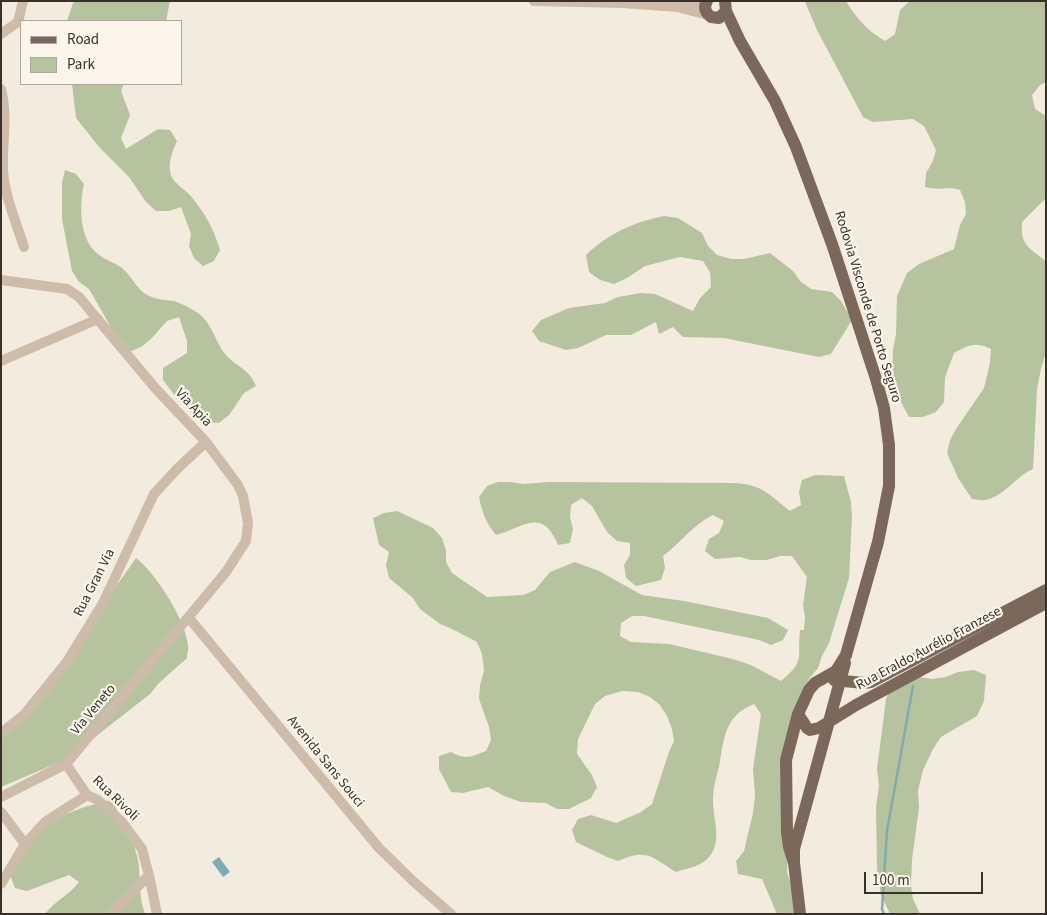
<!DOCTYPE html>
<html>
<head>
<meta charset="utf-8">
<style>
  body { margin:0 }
  #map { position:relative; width:1047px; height:915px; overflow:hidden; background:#f4ebdf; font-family:"Source Sans 3",sans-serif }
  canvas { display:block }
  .frame { position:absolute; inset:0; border:2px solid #3a302a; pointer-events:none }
  .legend { position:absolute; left:20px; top:20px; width:162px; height:65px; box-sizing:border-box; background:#fbf5ec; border:1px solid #aea69e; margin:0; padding:6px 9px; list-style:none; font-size:15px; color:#3a302a }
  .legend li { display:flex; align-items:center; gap:10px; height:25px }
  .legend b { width:25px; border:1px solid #aea69e }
  .scale { position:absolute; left:864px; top:872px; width:119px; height:22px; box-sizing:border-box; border:2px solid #3a302a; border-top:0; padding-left:6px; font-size:15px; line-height:18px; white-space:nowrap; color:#3a302a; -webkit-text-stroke:4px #fbf5ec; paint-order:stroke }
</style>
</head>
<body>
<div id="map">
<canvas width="1047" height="915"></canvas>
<div class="frame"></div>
<ul class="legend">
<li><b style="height:6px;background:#7c685b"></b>Road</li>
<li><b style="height:14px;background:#b5c49e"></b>Park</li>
</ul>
<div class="scale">100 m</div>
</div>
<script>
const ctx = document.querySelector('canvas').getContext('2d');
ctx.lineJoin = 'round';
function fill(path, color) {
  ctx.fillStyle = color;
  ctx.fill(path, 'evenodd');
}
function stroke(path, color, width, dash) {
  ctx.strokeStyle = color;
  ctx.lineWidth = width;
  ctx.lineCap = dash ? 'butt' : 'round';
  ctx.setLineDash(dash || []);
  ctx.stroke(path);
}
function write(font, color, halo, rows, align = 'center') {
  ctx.font = font + ' "Source Sans 3",sans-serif';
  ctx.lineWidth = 4.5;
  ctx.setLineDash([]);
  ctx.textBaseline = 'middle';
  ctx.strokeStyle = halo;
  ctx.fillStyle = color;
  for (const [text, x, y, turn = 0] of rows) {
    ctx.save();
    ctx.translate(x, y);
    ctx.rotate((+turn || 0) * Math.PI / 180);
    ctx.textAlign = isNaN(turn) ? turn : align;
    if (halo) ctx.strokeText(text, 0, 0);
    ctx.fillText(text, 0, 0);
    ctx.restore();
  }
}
fill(new Path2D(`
  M76,1H170L166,21H67L73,3Z
  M846,1C856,18 868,31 885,41L895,34L900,10L910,1H1046V82L1040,85L1032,95L1035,109L1046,116V198L1022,222C1020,245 1029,248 1046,261V352L1041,369L1037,389L1033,469C1016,476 1003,498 984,500C981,501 976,499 972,499L958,478L947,453L950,440L956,429L984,388L990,363L991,349C976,341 968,345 954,353L945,377L944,402L936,412L923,417H909L895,391L892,376L893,350L896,334L897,296L907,273L919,264L954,249L960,225L966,214L965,202L960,190C946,186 939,191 925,187L926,173L933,161L936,150L924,126L913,119L873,122L863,117L817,30L805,2Z
  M72,84H124L121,91L130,115L121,138L126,149L158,129L170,130L177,141C172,152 166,168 173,179C177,185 185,190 190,195C204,212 214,229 220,250L214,261L203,266L194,258L189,246L191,234L181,207L169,211H156L146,202L129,177L100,148L76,118Z
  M65,170L76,174L84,184C79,206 79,240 99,255C106,260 115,263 122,268C133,277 138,293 152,297C159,300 167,300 174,301C181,303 192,309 198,313C212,323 215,341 225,354C237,368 248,367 256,386L244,393L229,415L219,423L207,422L196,417L179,401L163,380V368L187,353V341L179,317L167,321L151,339L141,347L129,352L118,346L108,322L89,289L79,282L72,271L62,219V183Z
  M664,216L678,218L702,233L708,246L717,255L731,259H744L770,253L793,271L800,281L811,289L832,292L841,301L852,320L831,354L819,357L724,338L683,337L673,327L659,334L656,322L631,335H606L578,348L566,350L539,341L532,331L541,320L569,308L605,303L618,297L641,293L655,294L693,311L700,298L711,287L710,272L703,261L680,257L645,266L627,278L614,284L600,280L589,272L586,255C609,233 634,222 664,216Z
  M815,475L844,476L851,502L852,517L849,578L829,643L822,656L818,668L809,679L803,692L793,735L787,872L793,891L795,914H777L762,879L738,874L736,861L744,851L753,813L755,795L753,769L761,714L754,704C724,716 724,739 719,767C716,778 713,788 713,801C713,818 722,841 710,856C701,867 688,868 676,872C651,857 648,848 618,861L607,857L576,842L572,830L578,819L591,815L616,823L641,812L652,804L669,752L674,741L672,729L667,716L660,705L650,697L638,692L622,691L605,696L595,704L578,739L577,754L592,775L597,787L591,798L569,809H557L546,803L521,802L504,796L488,787L463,793L451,792L439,769V756L451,752C466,760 470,757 486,751L491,740L489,727L479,699L480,685L484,671L482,654L477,642L454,630L440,624L420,609L413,598L389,578L386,565L389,552L379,545L373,518L384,513L397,511L433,528L442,538L446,550V562L452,573L487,597L523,595L535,590L550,572L575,562L599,571L642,595L684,601L768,618L788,630L783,640L771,645L759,640L644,616H632L621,623L620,636L631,642L669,644L733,659L751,665L781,681C806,660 797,659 800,630H804L805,617L803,605L807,577L792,556H780L767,560H751L740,557L715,559L705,551L709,539L719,533L724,521L713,515C694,524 680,543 663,556L665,568L661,580L636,586L626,578L624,565L630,555V543L617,541L607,532L592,506L582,498L571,505L570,517L573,529L570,543L558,545C542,507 525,527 496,535C486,523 482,512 479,497L487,486L498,482H510L523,484L549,482L734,483C764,485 768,494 790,511L801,505L799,492L802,480Z
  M136,558C155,572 187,622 188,646C189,649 187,654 187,658L159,683L150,694L67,759L1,787V735L22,715L86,629Z
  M974,670L986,675L984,701L977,716L941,737L933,749L923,770L918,791L919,808L912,860L911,886L913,899L920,914H890L881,895L877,870L876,807L879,786L877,769L886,699L892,683L919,677L932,679L946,677L958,672Z
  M112,800C121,819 134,840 138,860C141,879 138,896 145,914H45C55,901 69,895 79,882L69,875L27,891L15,888L10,875C16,863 36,833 47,825C61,814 94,803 112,800Z`), '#b5c49e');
fill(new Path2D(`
  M219,857L230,872L223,877L212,862Z`), '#7dadb2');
stroke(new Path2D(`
  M884,914L882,909L887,831L913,686`), '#7dadb2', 2.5);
stroke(new Path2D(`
  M534,1L623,3L677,7L708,15
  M681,7L705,1
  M1,34L18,22L23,1
  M1,89C8,116 2,144 3,171C5,197 16,222 24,247
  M1,280L67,289L79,297L156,389L206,442L238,485L243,496L248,523L246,541L226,572L66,764L1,797
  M1,361L98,319
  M189,618L379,848L414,882L451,914
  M1,733L24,715L66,663L103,603L154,494L178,468L206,442
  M66,764L87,795L98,800L122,822L142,849L149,875L157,914
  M1,812L25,844
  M1,884L25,844L45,822L87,795
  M111,914L149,875`), '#cdbcaa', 10);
stroke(new Path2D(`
  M707,1C703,8 706,13 711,17L719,18L726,11
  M725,1L726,11L740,41L775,101L796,147L832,244L876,379L884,408L889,445V486L878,542L846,655L836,671L815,683L809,690L798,714L786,760L787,832L789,847L794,863
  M834,680L864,683L871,682L1046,590
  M798,714L807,728L810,730L819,728L856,705L1046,603
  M800,914L794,863V849L845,663`), '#7c685b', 12);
write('14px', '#3a302a', '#fbf5ec', [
  ["Rodovia Visconde de Porto Seguro",867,307,73],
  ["Via Apia",193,408,47],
  ["Rua Gran Via",95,583,-63],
  ["Rua Eraldo Aurélio Franzese",929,649,-28],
  ["Via Veneto",94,710,-50],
  ["Avenida Sans Souci",325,762,51],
  ["Rua Rivoli",115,799,44]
]);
</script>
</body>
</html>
